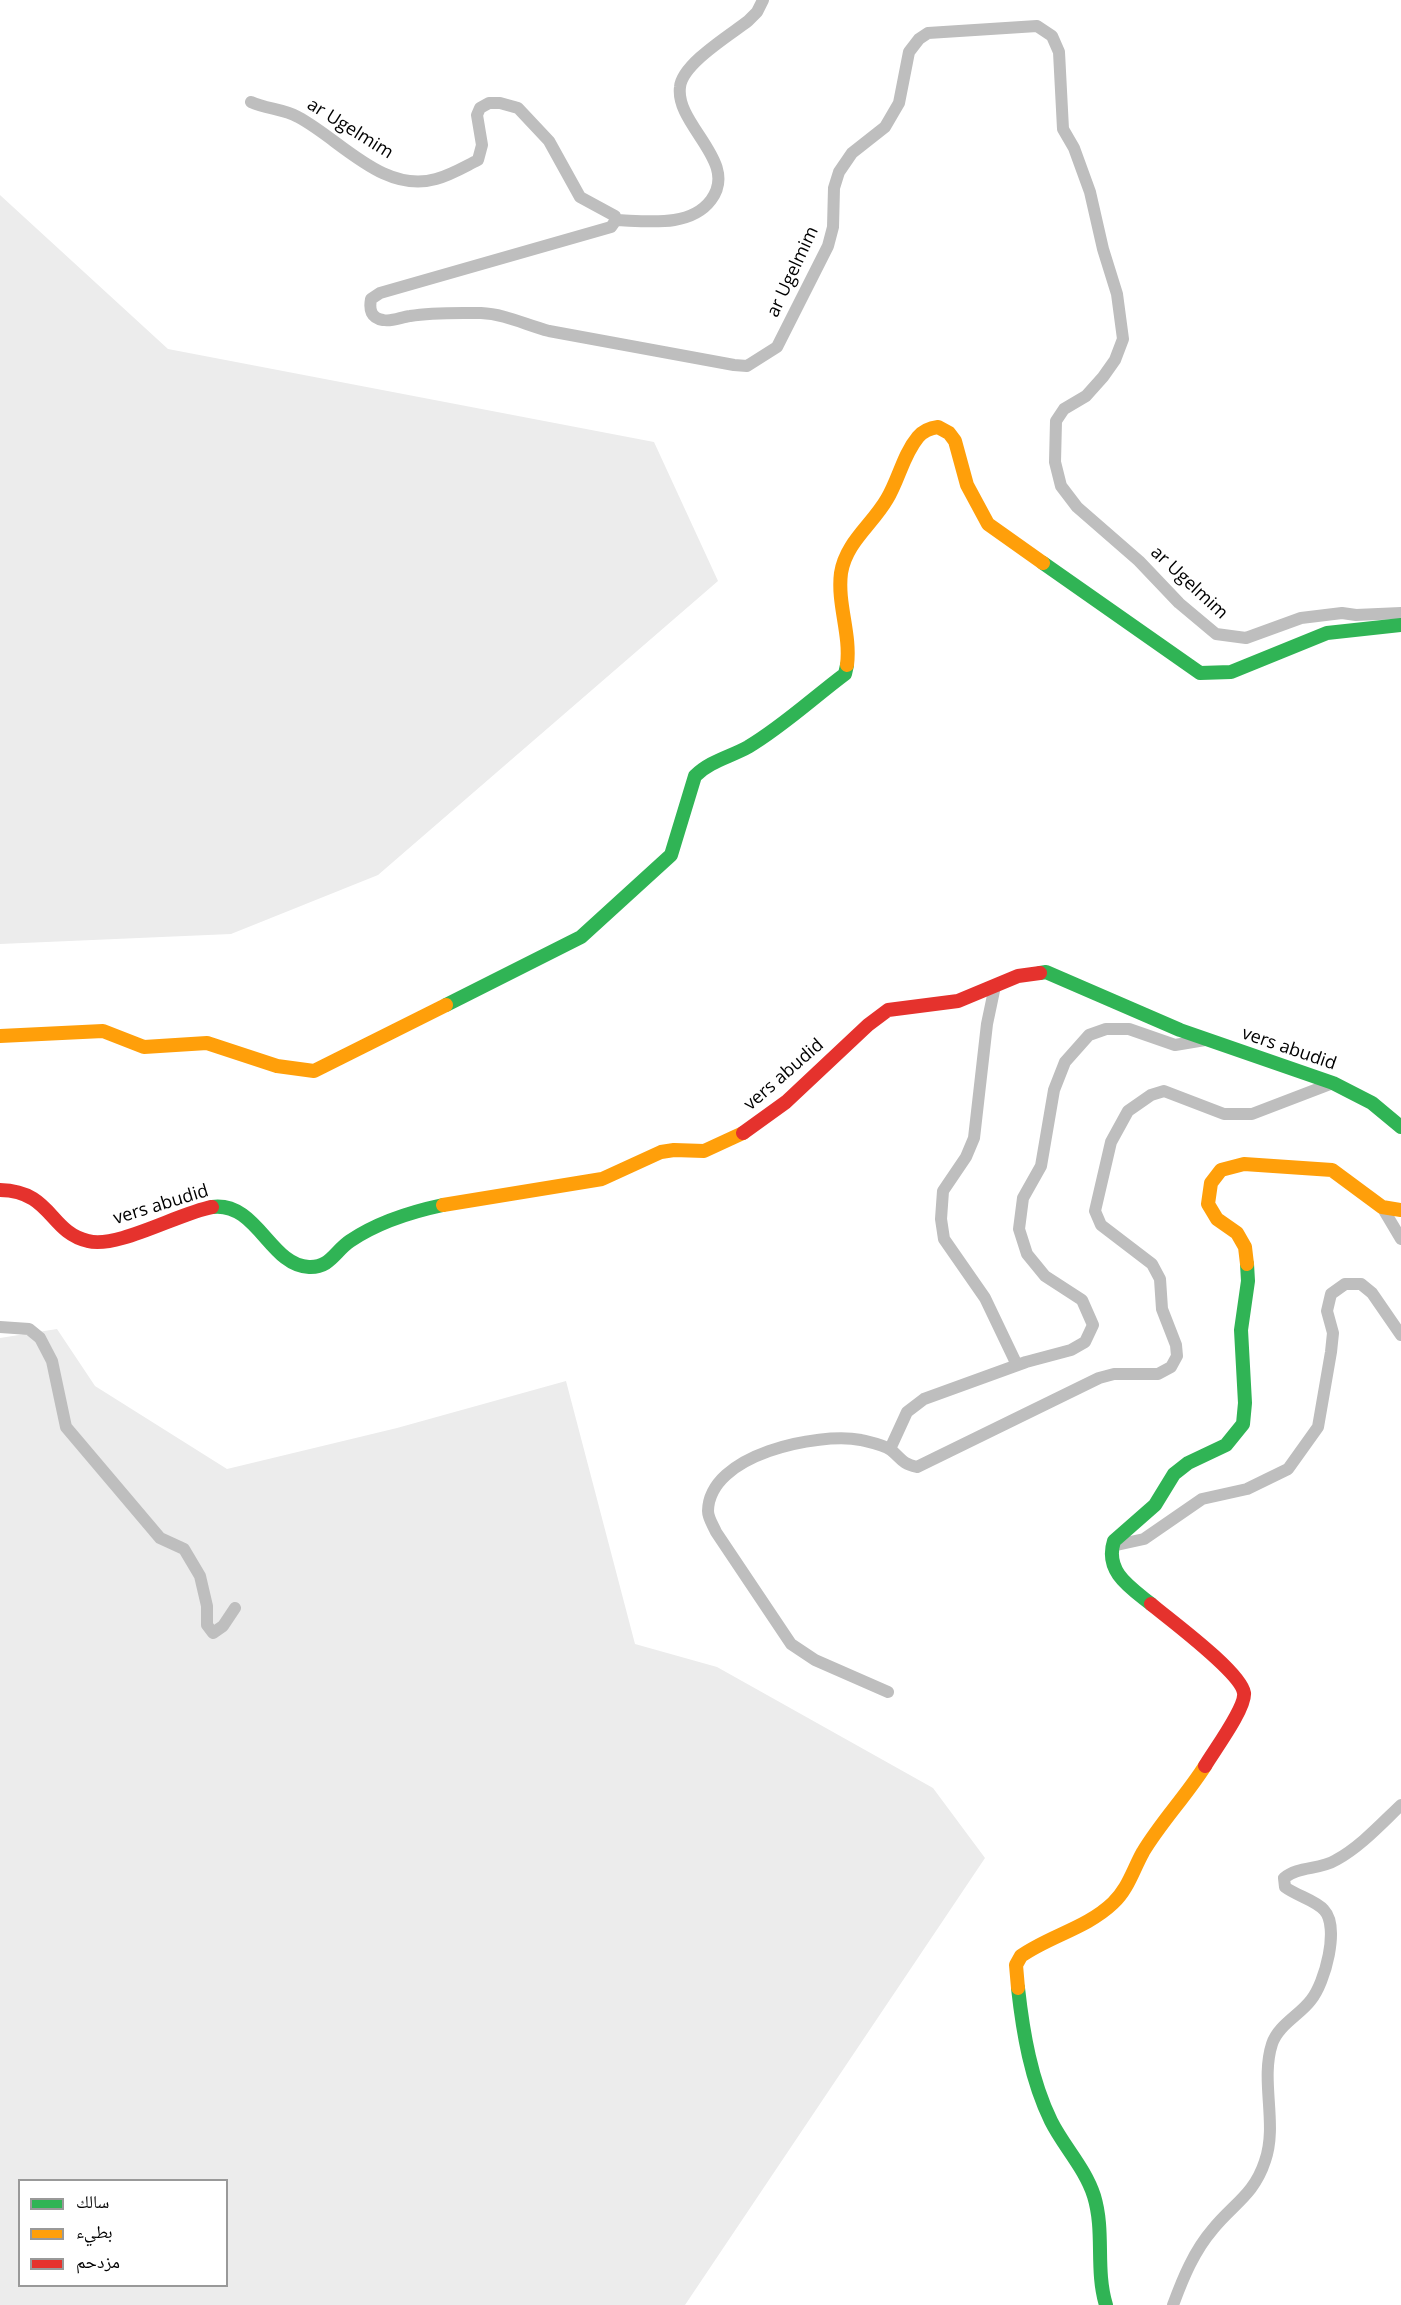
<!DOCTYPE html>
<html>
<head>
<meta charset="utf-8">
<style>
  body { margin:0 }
  #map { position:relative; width:1401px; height:2305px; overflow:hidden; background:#fff; font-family:"Open Sans","Noto Naskh Arabic",sans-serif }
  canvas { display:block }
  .legend { position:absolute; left:18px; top:2179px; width:210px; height:108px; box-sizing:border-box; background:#fff; border:2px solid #999; margin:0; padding:8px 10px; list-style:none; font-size:18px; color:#000 }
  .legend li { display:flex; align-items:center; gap:12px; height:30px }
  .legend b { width:30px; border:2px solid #999 }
</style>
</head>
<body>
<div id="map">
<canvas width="1401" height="2305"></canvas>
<ul class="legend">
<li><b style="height:8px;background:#30b455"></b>سالك</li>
<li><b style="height:8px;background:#ff9f0a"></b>بطيء</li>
<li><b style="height:8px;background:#e5322d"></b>مزدحم</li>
</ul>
</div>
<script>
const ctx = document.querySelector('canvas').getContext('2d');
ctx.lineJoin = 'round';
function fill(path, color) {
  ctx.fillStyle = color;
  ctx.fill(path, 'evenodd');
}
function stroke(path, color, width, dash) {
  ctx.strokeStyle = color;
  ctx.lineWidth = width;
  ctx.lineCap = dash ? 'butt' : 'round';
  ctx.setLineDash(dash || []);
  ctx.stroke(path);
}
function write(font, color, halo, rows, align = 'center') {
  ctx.font = font + ' "Open Sans",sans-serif';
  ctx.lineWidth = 4.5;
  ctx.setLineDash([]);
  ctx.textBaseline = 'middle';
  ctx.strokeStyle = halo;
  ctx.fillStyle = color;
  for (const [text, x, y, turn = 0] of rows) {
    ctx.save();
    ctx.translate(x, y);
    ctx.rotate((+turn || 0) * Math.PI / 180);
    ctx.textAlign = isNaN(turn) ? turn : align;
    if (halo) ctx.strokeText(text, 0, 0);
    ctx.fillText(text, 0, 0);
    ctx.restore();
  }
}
fill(new Path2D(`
  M0,195L168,349L654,442L718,581L378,875L231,934L0,944Z
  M57,1329L95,1386L227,1469L397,1428L566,1381L635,1644L717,1667L933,1788L985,1858L685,2305H0V1338ZM20,2180H226V2286H20Z`), '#ececec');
stroke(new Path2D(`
  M251,102C266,109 284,109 298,117C340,139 383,194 436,179C451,175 464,167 478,160L482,145L477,115L480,108L489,103H500L518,108L549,141L580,197L615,216L616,220L611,227L380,293L371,299C369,310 371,318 383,320C392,322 401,317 410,316C433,312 459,313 481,313C505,314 526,325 549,331L734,365L747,366L777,347L828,246L833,227L834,188L839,172L852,153L885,127L899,103L909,52L919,39L928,33L1037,26L1052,36L1059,52L1063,129L1074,148L1090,192L1103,249L1117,294L1123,339L1115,360L1103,377L1086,396L1064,409L1056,421L1055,462L1061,486L1077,507L1139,561L1179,603L1216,634L1246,638L1301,618L1342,613L1356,615L1401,613
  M616,220C647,221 690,228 711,200C740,162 675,125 680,87C682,64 730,35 748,21L757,12L763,0
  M995,986L987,1024L974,1138L966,1157L943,1191L941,1219L944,1239L985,1298L1017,1365
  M1382,1207L1401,1239
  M0,1327L29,1329L40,1338L52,1361L66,1427L160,1538L184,1549L200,1576L207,1606V1625L213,1633L223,1626L235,1608
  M890,1449L907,1412L924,1399L1026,1362L1071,1350L1085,1342L1093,1325L1082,1300L1045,1276L1027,1254L1019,1229L1023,1198L1041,1166L1054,1090L1065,1062L1089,1035L1106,1029H1129L1175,1045L1205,1040
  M1112,1546L1144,1539L1202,1499L1247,1489L1288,1469L1318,1427L1331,1352L1333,1333L1327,1311L1331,1294L1345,1284H1361L1372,1293L1401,1335
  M888,1692L815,1660L791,1644L716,1532C713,1525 708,1518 708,1511C709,1454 818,1432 861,1440C869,1442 884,1445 891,1450C902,1459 901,1463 917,1467L1099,1378L1114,1374H1158L1171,1367L1177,1356L1176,1345L1162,1309L1160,1279L1152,1264L1101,1225L1095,1211L1111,1142L1128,1111L1151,1095L1164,1091L1224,1114H1252L1333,1083
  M1173,2305C1183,2278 1194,2251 1213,2229C1233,2204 1254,2195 1265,2161C1278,2124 1260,2081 1272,2044C1278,2025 1300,2015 1311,2000C1325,1983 1340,1927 1324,1910C1315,1900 1297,1896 1285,1887L1284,1878C1298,1866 1320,1870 1336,1860C1360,1847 1381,1824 1401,1805`), '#bebebe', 12);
stroke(new Path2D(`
  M1043,563L1200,673L1231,672L1327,633L1401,625
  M1040,973L1046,972L1180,1030L1333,1083L1372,1103L1401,1127
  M446,1005L581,937L671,855L695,776C710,761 730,757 748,747C782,727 813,698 845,674L847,665
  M212,1207C257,1201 270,1266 309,1267C330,1268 335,1251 350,1241C378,1222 410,1212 443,1205
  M1151,1604C1131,1588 1104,1572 1114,1541L1155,1505L1174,1474L1188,1463L1226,1445L1243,1424L1245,1403L1241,1330L1248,1281L1247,1264
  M1018,1988C1023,2033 1031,2080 1051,2121C1064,2147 1085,2168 1094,2196C1105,2232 1095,2269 1106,2305`), '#30b455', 14);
stroke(new Path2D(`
  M847,665C851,634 837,604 841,573C846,542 872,525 887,499C899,479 903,455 918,437C924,430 930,428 938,427L949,433L955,441L967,485L988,524L1043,563
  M0,1036L103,1031L144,1047L207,1043L277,1066L314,1071L446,1005
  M443,1205L602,1179L661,1152L674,1150L704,1151L743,1133
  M1247,1264L1245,1247L1237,1233L1217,1219L1208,1204L1211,1183L1221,1170L1244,1164L1332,1170L1382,1207L1401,1210
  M1018,1988L1016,1965L1021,1956C1049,1936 1087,1928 1113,1903C1128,1889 1133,1870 1143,1852C1161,1822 1186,1796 1205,1766`), '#ff9f0a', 14);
stroke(new Path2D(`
  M743,1133L786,1102L868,1025L888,1010L958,1001L1018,976L1040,973
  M0,1190C52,1191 49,1232 88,1241C117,1249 179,1213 212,1207
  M1151,1604C1170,1620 1241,1672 1244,1693C1246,1708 1213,1752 1205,1766`), '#e5322d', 14);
write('18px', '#000', '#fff', [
  ["ar Ugelmim",350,129,32],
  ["ar Ugelmim",793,272,-65],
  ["ar Ugelmim",1189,583,43],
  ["vers abudid",1289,1049,19],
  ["vers abudid",784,1075,-41],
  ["vers abudid",161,1205,-17]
]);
</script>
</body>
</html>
